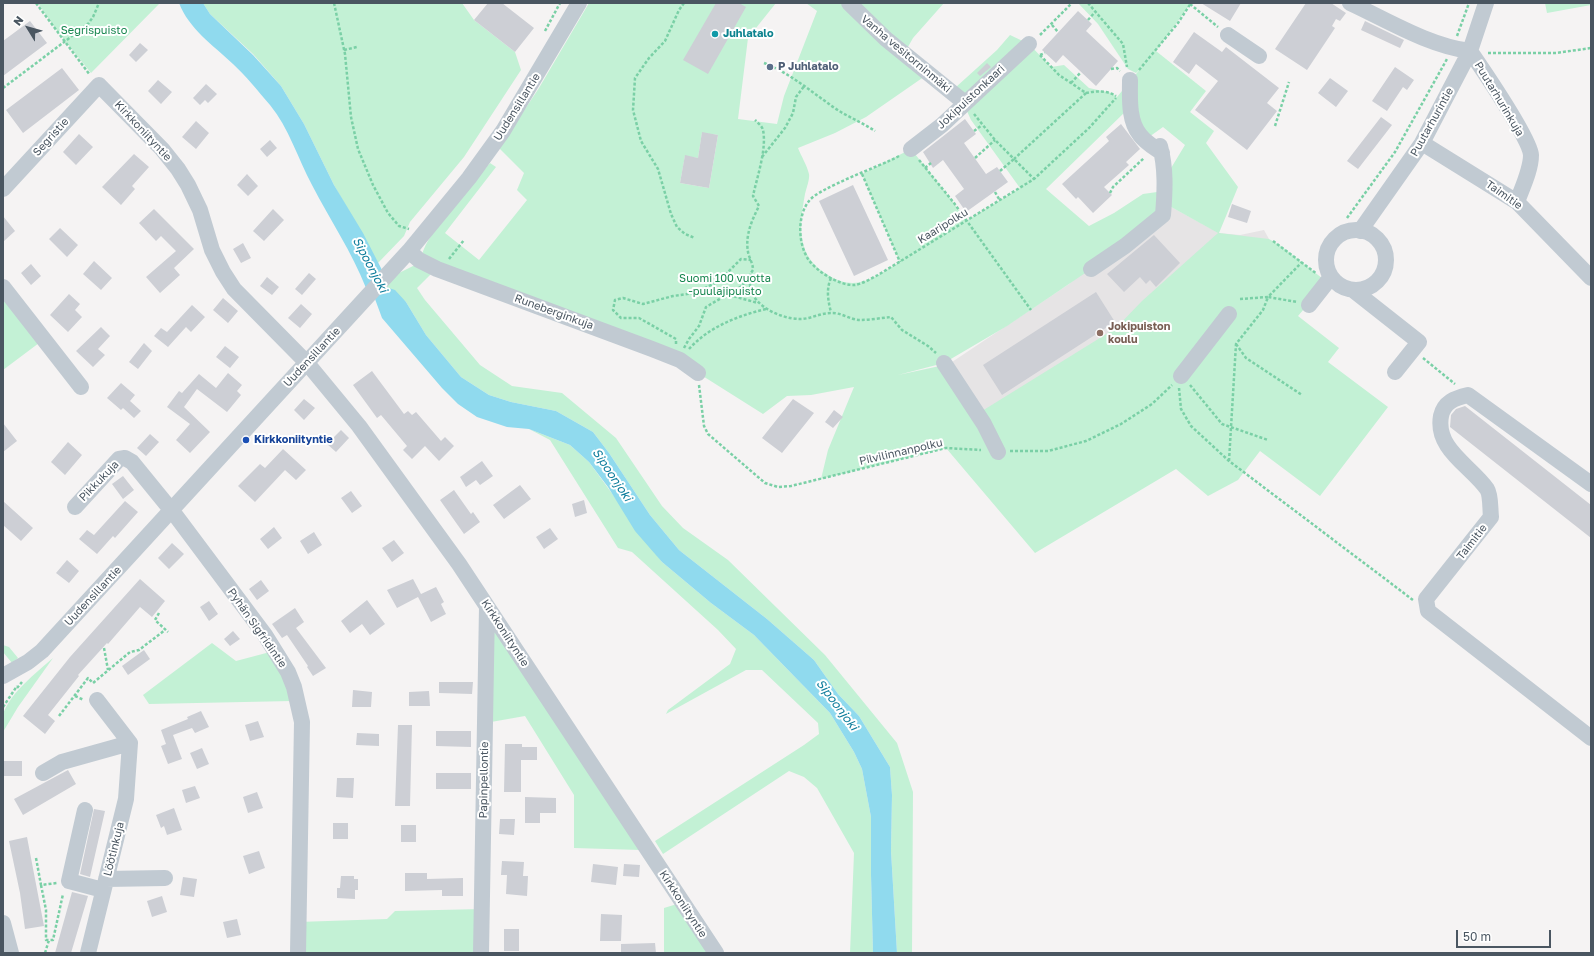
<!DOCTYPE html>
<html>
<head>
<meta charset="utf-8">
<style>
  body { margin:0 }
  #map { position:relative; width:1594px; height:956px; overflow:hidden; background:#f5f3f3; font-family:"Golos Text",sans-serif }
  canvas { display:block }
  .frame { position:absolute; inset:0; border:4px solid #4a5661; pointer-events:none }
  .north { position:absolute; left:8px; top:8px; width:40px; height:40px; -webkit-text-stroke:3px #fff; paint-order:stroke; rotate:307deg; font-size:11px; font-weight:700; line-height:16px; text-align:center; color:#4a5661 }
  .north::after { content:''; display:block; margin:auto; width:14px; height:18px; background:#4a5661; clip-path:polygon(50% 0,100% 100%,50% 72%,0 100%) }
  .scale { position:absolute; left:1456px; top:930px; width:95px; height:18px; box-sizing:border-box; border:2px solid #4a5661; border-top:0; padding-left:5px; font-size:12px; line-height:14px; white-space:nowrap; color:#4a5661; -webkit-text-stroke:3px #fff; paint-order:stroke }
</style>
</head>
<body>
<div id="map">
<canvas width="1594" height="956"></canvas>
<div class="frame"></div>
<div class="north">N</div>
<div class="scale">50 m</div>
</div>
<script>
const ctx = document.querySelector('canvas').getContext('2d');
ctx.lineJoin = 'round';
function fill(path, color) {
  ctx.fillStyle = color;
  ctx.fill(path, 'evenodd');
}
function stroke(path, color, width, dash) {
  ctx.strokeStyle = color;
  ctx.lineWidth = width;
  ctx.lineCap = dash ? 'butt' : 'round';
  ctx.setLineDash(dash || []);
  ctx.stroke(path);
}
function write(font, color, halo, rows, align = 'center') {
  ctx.font = font + ' "Golos Text",sans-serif';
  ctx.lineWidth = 4;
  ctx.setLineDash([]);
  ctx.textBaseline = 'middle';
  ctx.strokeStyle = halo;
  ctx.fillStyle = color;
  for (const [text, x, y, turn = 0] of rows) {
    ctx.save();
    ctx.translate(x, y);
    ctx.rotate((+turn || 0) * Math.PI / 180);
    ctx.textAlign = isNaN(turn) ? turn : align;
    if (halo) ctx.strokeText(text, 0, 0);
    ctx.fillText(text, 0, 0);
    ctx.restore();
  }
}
fill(new Path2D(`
  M1164,203L1219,233L1240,235L1264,230L1269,239L1229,303L1002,447L949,364L1069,284Z`), '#e6e4e5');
fill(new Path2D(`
  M38,3H160L91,73L55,28Z
  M203,3H462L474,20L515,52L521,70L464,157L410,222L404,236L378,263L334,185L304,124L281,86L253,54L210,14Z
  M589,3H776L748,38L738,119L777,124L784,96L817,11L806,3H944L913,38L904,54L928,74L866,117L835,133L798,148C801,156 807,165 809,174C810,179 806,189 805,194C799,227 796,256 828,275C857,293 874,277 900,262L862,174L911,149L954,203L966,221L1020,188L971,120L956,87L997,50L1010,35L1029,44L1051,67L1064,65L1089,88L1112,93L1117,97L1141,68L1136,73L1128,69L1098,24L1078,3H1191L1156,51L1206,91L1190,112L1214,131L1206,143L1238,187L1219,233L1269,239L1281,246L1327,282L1298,316L1339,348L1328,362L1388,407L1320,496L1260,451L1238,480L1208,496L1176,469L1035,553L946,448L821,479L828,450L854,387L811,395L787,396L763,414L698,373L422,255C427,232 473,183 490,163L496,167L445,233L479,260L527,200L517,190L524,173L499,148L539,88ZM1126,111L1149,137L1163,127L1185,145L1165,178L1164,191L1143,194L1114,213L1089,226L1046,189ZM702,133L718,135L709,188L680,183L685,156L698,158ZM1164,203L1218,233L1142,301L1116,328L982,411L949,364L898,375L944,363L1007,326L1125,246Z
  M1545,3H1591V5L1547,13Z
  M413,266H419L432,273L417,288L425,300L480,365L512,386L562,393L616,438L662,506L683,528L728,560L825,655L897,743L913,792L912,953H897L891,851L892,795L890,767L859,716L838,694L814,660L767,619L679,550L650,515L609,453L593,432L556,411L511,402L489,395L461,377L426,335L406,302L386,287L397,274Z
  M3,297L39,343L3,370Z
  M529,429L570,445L589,462L662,562L711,603L754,635L830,713L854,752L862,769L871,817V875L873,953H850L854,853L817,788L804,777L789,771L663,854L655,841L804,745L819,734L818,723L762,670H746L666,714L668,710L730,664L736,649L718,630L632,552L618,548L550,440Z
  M495,626L641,850L574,848V795L525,716L491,722L490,630Z
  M212,643L236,661L270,652L283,672L292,701L149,704L143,695Z
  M3,645L9,647L18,658L12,663L3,652Z
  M53,658L18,707L3,732C3,727 2,719 3,714C11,692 36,673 53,658Z
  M677,904L708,953H664V908Z
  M482,909L481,953H298V922L387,919L395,911Z`), '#c3f1d5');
fill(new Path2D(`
  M179,3H203L210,14L253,55L281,86L304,124L334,185L363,233L382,270L366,288C352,252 330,220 312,185C298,159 289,128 270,105C258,91 246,76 233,64C213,45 189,29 179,3Z
  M386,287L395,290L406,302L426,335L461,377L489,395L511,402L556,411L593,432L609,453L650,515L679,550L767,619L814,660L838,694L859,716L890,767L892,795L891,851L897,953H873L871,875V817L862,769L854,752L830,713L754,635L711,603L662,562L635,531L608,487L589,462L570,445L529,429L507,427L477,417L458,404L442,388L382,318L375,299Z`), '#90daee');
fill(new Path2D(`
  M488,3H502L534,28L515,52L474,20Z
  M716,3H739L746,7L708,74L683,60Z
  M1201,3H1241L1230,21Z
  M1306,3H1331L1346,13L1340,21L1336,19L1332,26L1335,28L1307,70L1275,49Z
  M1078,11L1092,24L1086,31L1118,61L1096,86L1063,55L1056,63L1042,50Z
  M30,21L47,43L3,76V41Z
  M1365,21L1404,40L1400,48L1361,30Z
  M1194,32L1222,52L1226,47L1279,88L1267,103L1277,111L1247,150L1195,110L1218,81L1196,64L1189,74L1173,62Z
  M140,43L148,50L136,62L129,55Z
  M987,63L991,67L980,76L977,73Z
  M1395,67L1414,80L1407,90L1403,87L1387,111L1372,101Z
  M62,68L79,90L23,133L6,110Z
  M1330,78L1348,91L1336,107L1318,93Z
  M158,80L172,92L161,104L148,91Z
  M206,84L217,94L208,103L205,100L200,105L193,98Z
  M1381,117L1392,125L1358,169L1347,161Z
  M965,119L976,134L964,143L986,174L997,167L1008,182L966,212L955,196L964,189L943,160L933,168L923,152Z
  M196,121L209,133L196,149L182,137Z
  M1121,124L1140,149L1126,162L1129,165L1104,187L1112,195L1093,213L1078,197L1076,199L1062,184L1109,141L1106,137Z
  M702,132L718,135L709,188L680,183L685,155L698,158Z
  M79,134L93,147L76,165L63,152Z
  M270,140L277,148L267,157L260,149Z
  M134,154L149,167L132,186L135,189L121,205L102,187Z
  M247,174L258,186L248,196L237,185Z
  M853,185L888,260L854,276L819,201Z
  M1232,204L1251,211L1247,223L1228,217Z
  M154,209L194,249L174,268L180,275L160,293L146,277L176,251L161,236L156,241L139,223Z
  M273,209L284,220L264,241L253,231Z
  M3,216L15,231L3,242Z
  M60,228L78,245L67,257L49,239Z
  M1154,235L1180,263L1156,287L1150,280L1146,284L1140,277L1124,292L1107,274Z
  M243,243L251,258L241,263L233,249Z
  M94,261L112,278L101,290L83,274Z
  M31,264L41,276L31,285L21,273Z
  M309,273L316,279L302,295L295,289Z
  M267,277L279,287L272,295L260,286Z
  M1096,292L1115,322L1002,395L983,365Z
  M69,294L80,304L75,310L82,317L68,332L50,315Z
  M223,298L238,311L228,323L213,310Z
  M301,304L312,314L300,328L288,318Z
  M192,305L205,317L191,332L186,327L168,347L154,336L161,328L167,332Z
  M101,327L110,336L98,349L105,355L93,367L76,351Z
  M144,343L152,351L138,369L129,362Z
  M225,346L239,357L230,368L216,357Z
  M372,371L404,414L408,411L412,415L416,412L441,441L445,437L454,446L439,461L425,446L412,459L403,450L407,446L381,415L377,418L353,385Z
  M228,373L242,385L237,391L241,395L227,412L197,389L184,407L210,432L190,453L176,440L190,424L167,407L179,391L182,393L199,374L216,388Z
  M121,383L135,395L130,401L141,411L134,418L123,408L121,410L107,398Z
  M304,399L315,408L304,420L294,410Z
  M793,399L814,413L782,453L762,438Z
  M1465,406L1591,505V538L1450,427L1451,415L1456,409Z
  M834,410L843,417L833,428L825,422Z
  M3,423L17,441L3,452Z
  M341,430L349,438L336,452L327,444Z
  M150,434L159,442L146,456L137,448Z
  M68,442L82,455L65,475L51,462Z
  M283,449L306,470L296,480L285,470L255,502L238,486L260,464L265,468Z
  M482,461L493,476L480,485L476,480L466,487L460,477Z
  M123,476L134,490L123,499L112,484Z
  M520,485L531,499L504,519L493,505Z
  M454,490L471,514L473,512L480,522L464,534L440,500Z
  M351,491L362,506L352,513L341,498Z
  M584,500L587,513L575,517L572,504Z
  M3,501L33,528L21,541L3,525Z
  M125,501L138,512L115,538L113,536L97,554L79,539L87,530L94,535Z
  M274,527L282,538L268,549L260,539Z
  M550,528L558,539L544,549L536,537Z
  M314,532L322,545L308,554L300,541Z
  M394,540L404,553L392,562L382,548Z
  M172,543L184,554L169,569L158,558Z
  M67,560L79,571L69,583L56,573Z
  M140,579L165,601L152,617L140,607L108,644L107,643L78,675L79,676L48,715L55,721L45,734L23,716L70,657Z
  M413,579L421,594L436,587L444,602L441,604L446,614L431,622L418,597L397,608L387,590Z
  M261,580L269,591L257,600L249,589Z
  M367,600L385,624L370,635L362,624L350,633L341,621Z
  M209,601L218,614L209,621L200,607Z
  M295,608L304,622L296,628L326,668L313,676L307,667L308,666L287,635L282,638L272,624Z
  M233,631L240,639L230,646L224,639Z
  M144,650L150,659L128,675L122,666Z
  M439,682H473L472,694L439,693Z
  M353,690L372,692L371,707H352Z
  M429,691L430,706H409V692Z
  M201,711L209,727L195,733L192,728L173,735L182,759L168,764L161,746L166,744L161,730L188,719L187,717Z
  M258,721L264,737L250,741L245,725Z
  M398,725H412L410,806H395Z
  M436,731H471V747L436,746Z
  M357,733L379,734V746L356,745Z
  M505,744H522V747H537V760H521V792H504Z
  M202,748L209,764L197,769L190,753Z
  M3,761H22V776H3Z
  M68,770L76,784L23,815L14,799Z
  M436,773H471V789H436Z
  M337,778H354L353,798L336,797Z
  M195,786L200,798L186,803L182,790Z
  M257,792L263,808L248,813L243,797Z
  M525,797L556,798V813H540V823H525Z
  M174,808L182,830L167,835L164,826L161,828L156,815Z
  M94,809L105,811L90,877L80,874Z
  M500,819H515L514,835L499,834Z
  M333,823H348V839H333Z
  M401,825H416V842H401Z
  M27,837L44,926L25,929L20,893L9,841Z
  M259,851L265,868L249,874L243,856Z
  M502,861L524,862L523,876H528L527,896L506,894L507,875H501Z
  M593,864L618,867L616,885L591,882Z
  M624,864L640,865L639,877L623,876Z
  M405,873H427V879L463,878V896H442V890L405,891Z
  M341,876H354V879H358V890H355V899L337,898V888H340Z
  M183,877L197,879L194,897L180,895Z
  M72,892L88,896L71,953H55Z
  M162,896L167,912L152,917L147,901Z
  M601,914L622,915L621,941H600Z
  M237,919L241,935L227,938L223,922Z
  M504,929H519V951H504Z
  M655,943L656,953H621V944Z`), '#cdcfd5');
stroke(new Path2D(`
  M36,3L90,75
  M334,3L345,54L351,117L358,149L373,185L388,213L399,226L409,229
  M684,3L679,10L665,41L649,58L635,78L633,110L641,141L658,169L671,214L677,227L685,234L695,238
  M1088,3L1123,44L1127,67
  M1190,4L1218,27
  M1088,20L1095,12
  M1052,25L1058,32
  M545,31L560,3
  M1040,35L1072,3
  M1457,36L1469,3
  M344,50L357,47
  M1488,53H1556L1591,48
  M1040,55L1045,53
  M764,63C789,73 808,89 829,104C843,115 860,121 875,131
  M1111,69L1117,68L1120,71
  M1139,70L1178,23L1191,3
  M1071,83L1081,72
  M3,88L88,24L93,17L99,3
  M1086,93C1096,91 1107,90 1116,96
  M974,114L995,140L1014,159L1086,93L1059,75L1039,54
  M1275,126L1289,82
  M974,131L982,125
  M899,156C881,166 818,188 809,201C797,216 798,243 808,259C817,272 840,286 855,285C862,284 872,278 878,275L1034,179L1089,128L1116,98
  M762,157L785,128L793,113L796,97L805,85
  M975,158L995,140
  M919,160L954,203L1031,310
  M925,168L931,163
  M1000,171L1014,159L1034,179
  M862,174L900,262
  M995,192L999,199
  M1110,193L1113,187L1144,158
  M1347,218L1395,152L1447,59
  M1273,241L1317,274
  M449,259L464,240
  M752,274C741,301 778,319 800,319C811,319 820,313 831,313C840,312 851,320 860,320C870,320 881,318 891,317L902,330L928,346L936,353
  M831,278C826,289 828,301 831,312
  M729,295L758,303
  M1240,299L1268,297L1302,262
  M676,344V339L639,318H621L613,310L615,300L623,298L643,304L673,296L695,293L719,281L741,259L751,260
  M1236,344L1246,358L1302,395
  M684,348L689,339L699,326L706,307L742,286L753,270C753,263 749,258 748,252C745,235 752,220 759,206L753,196C757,177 767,149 763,130C762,126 758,123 755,120
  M689,349C709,327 737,316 766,309
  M1423,358L1455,384
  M699,385L704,426L708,434L765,483L778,487L791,486L946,448L981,450
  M1190,385L1222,424L1268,440
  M1179,388L1181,409L1191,426L1229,461L1413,600
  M1010,451H1048L1086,441L1121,424L1152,404L1172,385
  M1229,461L1236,344L1263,310L1268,297L1297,302
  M159,613L155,620L168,632
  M104,648L108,670
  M17,688L22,682
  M75,696L84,700
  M3,707L17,686
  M59,716L88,678L93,683L130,652L139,650L165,630
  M36,858L41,885L57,883
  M41,885L46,910V940H53L63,894
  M45,953L49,940`), '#7ad0a6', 2.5, [3, 2]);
stroke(new Path2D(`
  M849,3L886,39L965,103
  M1350,3C1387,20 1429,46 1470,51C1481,67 1530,139 1531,155C1531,170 1522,188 1517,202
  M1228,35L1259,56
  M1130,80C1130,97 1128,120 1140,135C1145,142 1155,148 1162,153
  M1422,143L1517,202L1591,278
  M911,149L942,125L1029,44
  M3,189L99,85L162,149L178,169L188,185L200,210L212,250L223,272L234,289L307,363L359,426L459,564L716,953
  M1326 260a30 30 0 1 1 60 0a30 30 0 1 1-60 0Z
  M1360,231L1422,143L1470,51L1486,3
  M409,251L419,260L437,269L652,349L680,360L698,373
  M1091,269L1125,246L1163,215C1165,191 1166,168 1160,146
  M3,287L81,387
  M1353,290L1419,342L1395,372
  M1309,305L1331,277
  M944,363L984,424L998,452
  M1181,376L1229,314
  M1591,484L1468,395C1455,398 1444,402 1441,416C1435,449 1471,466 1487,489C1491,495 1490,509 1491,517L1426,599L1428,611L1591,738
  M75,507L119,459L125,458L132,462L176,516L265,635L288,672L294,687L302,722L298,953
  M3,676L28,662L42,651L409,251L469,178L503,131L579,3
  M97,700L130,743
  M43,773L62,762L130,743
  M85,810L69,881L103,890
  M106,879L165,878
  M3,923L11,953
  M88,953L126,799L130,743
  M481,953L487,607`), '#c1cad2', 16);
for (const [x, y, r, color] of [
  [715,34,4,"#0f9aa8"],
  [770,67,4,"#5c6f8a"],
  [1100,333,4,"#8d6e63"],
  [246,440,4,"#1a4fb4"]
]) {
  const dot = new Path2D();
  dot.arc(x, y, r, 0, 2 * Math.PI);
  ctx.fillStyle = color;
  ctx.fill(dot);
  stroke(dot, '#fff', 1.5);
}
write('11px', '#17864f', '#fff', [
  ["Segrispuisto",94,31],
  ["Suomi 100 vuotta",725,279],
  ["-puulajipuisto",725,292]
]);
write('bold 11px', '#0d838f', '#fff', [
  ["Juhlatalo",723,34]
], 'left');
write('11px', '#4a5661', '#fff', [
  ["Vanha vesitorninmäki",906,54,40],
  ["Jokipuistonkaari",971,97,-43],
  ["Puutarhurinkuja",1499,99,59],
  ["Uudensillantie",517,107,-58],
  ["Puutarhurintie",1432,122,-61],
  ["Kirkkoniityntie",143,131,47],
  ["Segristie",51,137,-48],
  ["Taimitie",1504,195,35],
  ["Kaaripolku",943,226,-32],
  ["Runeberginkuja",554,312,20],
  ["Uudensillantie",312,357,-47],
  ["Pilvilinnanpolku",901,452,-13],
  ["Pikkukuja",99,481,-46],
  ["Taimitie",1472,542,-52],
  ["Uudensillantie",93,596,-47],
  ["Pyhän Sigfridintie",257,628,55],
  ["Kirkkoniityntie",505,633,57],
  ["Papinpellontie",484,780,-89],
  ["Löötinkuja",114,849,-76],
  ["Kirkkoniityntie",683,904,57]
]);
write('bold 11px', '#4e5e75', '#fff', [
  ["P Juhlatalo",778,67]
], 'left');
write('bold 11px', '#785e54', '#fff', [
  ["Jokipuiston",1108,327],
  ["koulu",1108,340]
], 'left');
write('bold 11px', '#164399', '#fff', [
  ["Kirkkoniityntie",254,440]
], 'left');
write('italic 12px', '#0c7c9b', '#fff', [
  ["Sipoonjoki",370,265,62],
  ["Sipoonjoki",612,475,56],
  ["Sipoonjoki",837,705,53]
]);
</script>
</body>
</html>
